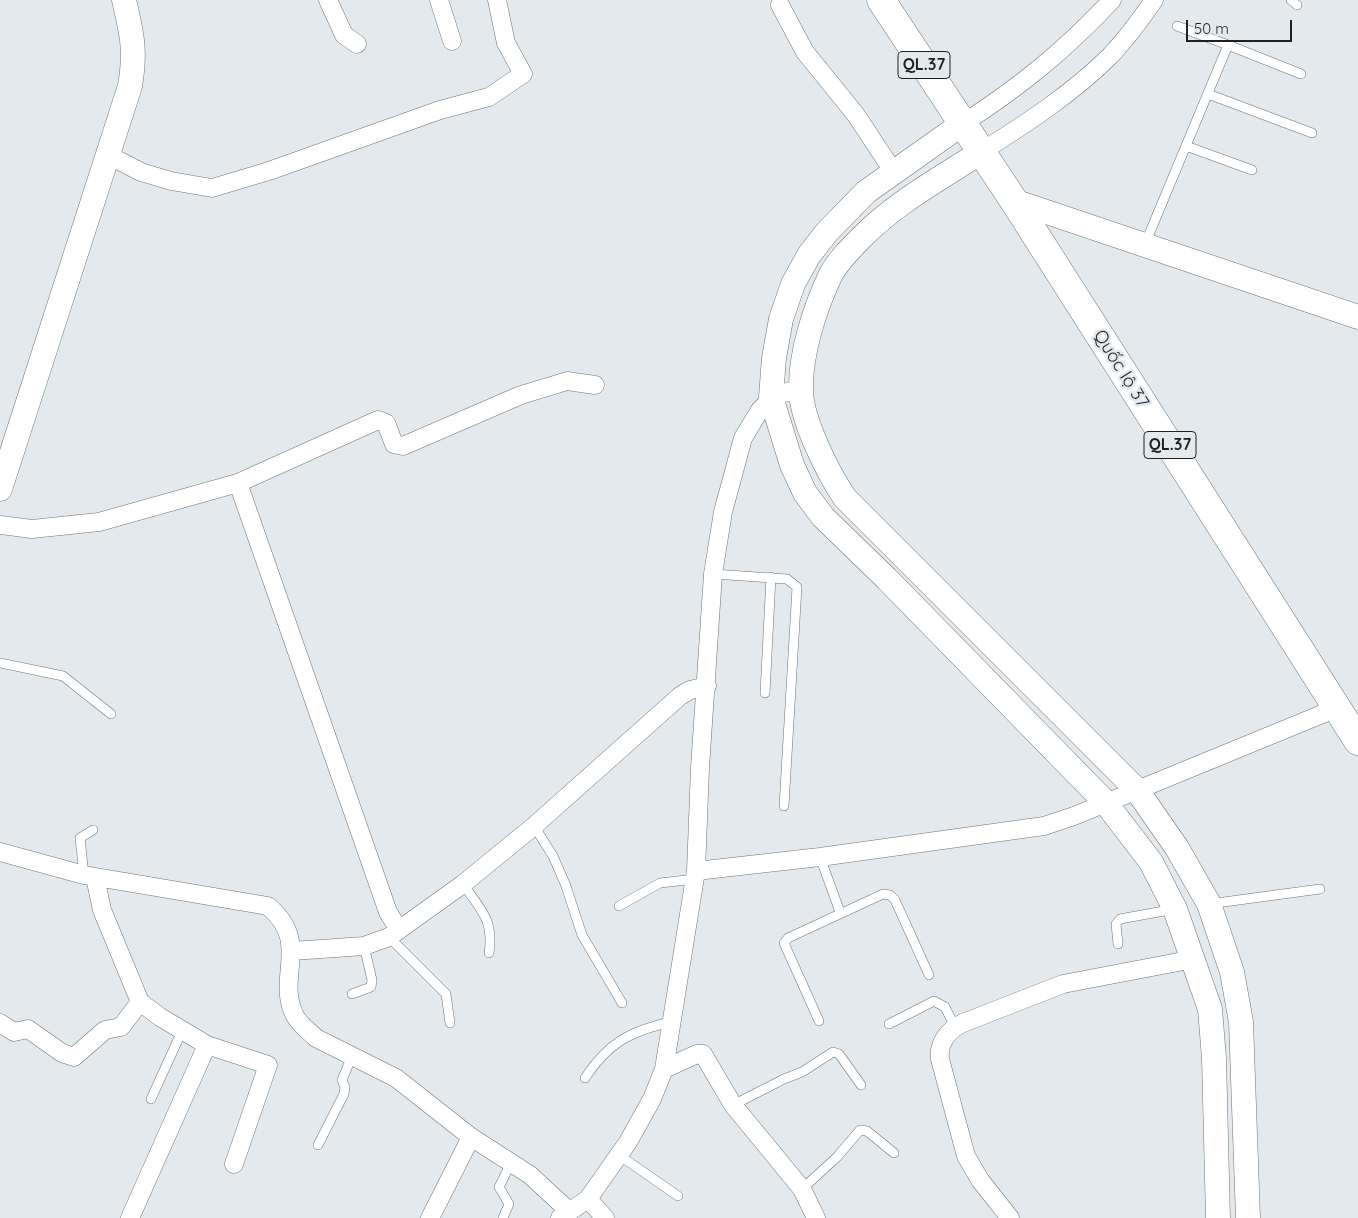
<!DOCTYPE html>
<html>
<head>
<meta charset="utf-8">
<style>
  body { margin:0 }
  #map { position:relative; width:1358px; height:1218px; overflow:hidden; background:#e3e9ec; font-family:Quicksand,sans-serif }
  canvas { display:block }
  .scale { position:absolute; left:1186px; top:20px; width:106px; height:22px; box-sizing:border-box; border:2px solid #1e2122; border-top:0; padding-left:6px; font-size:15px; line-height:18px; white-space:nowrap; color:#1e2122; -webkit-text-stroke:4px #e3e9ec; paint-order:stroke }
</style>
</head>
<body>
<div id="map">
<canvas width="1358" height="1218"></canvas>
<div class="scale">50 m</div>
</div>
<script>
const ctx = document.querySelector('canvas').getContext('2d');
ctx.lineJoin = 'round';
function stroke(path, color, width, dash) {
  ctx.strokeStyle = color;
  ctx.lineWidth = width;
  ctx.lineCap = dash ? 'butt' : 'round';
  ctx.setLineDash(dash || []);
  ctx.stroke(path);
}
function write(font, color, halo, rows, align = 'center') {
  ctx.font = font + ' Quicksand,sans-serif';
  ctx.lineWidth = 5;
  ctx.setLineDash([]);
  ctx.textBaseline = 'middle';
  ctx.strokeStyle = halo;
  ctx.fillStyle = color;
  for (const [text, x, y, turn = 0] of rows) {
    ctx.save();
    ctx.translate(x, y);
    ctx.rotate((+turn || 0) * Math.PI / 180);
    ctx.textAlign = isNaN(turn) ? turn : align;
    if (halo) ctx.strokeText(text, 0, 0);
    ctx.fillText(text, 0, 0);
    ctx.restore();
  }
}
const lane = new Path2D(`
  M1291,0L1297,5
  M1228,45L1301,74
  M1208,94L1312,133
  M1186,146L1252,170
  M1145,244L1228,45L1177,26
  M713,574L787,579L797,587L784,806
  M0,663L63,676L111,714
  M765,693L771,577
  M534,826L553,856L566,886L582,935L622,1003
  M820,857L840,912
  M84,875L80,838L93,830
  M463,884C481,910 494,920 489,953
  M1209,904L1320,889
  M619,906L660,883L695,879
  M389,937L446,994L450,1023
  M1118,944L1116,924L1120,919L1175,909
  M352,994L371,987L372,980L364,946
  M819,1021L784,943L788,938L883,894L890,895L895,900L929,975
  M889,1024L934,1001L945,1007L955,1027
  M585,1078C608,1043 630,1031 671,1022
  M151,1099L182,1031
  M733,1105L784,1079L802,1072L833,1052L839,1054L861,1085
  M318,1145L344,1094L345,1087L342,1080L352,1056
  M619,1155L678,1196
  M802,1189L837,1157L860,1130L867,1131L894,1153
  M503,1218L509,1204L499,1187L511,1163`);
const street = new Path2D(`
  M328,0L344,35L357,44
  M439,0L452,41
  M780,5L805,52L856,115L893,171
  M962,124C1020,87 1065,50 1112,0
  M981,152C1027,123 1073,93 1111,55C1127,38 1141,19 1154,0
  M108,155L141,172L171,181L212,188L269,171L440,110L489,97L523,74L506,43L497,0
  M238,483L388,912L399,930
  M0,525L32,529L99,522L238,483L378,420L386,423L394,444L403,446L521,395L551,386L567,381L595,385
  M0,852L84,875L268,906C312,943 275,977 295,1016C300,1025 309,1031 316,1038L396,1078L471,1137L530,1175L569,1211
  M696,871L700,768L713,574L723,512L743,438L760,410L776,394L800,390
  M95,877L102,910L140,1002L160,1017L207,1045L268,1065L234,1164
  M292,951L364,946L389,937L463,884L534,826L680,696L690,690L707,686
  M0,1023L14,1032L28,1029L62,1053L74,1057L105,1030L121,1027L140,1002
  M664,1069L697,1054H703L733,1105L802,1189L816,1218
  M588,1199L605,1218
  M130,1218L207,1045
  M430,1218L471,1137
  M560,1218L588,1199L628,1142L652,1099L664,1069L696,871L820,857L1044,826L1074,816L1337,708
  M1010,1218L980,1180L966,1156L940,1059C938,1043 948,1030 963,1023L1063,984L1194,959`);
const secondary = new Path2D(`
  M962,124L866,192L827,232L809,255L793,284L781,319L774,358L771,397L792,465L805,493L823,517L887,579L1105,802L1151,862L1175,909L1210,1009L1214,1058L1218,1218
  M981,152C941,178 895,203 861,238C850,249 837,262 830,276C815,308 800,354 801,390C801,419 828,473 845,498L1136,789L1177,848L1209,904L1232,972L1241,1022L1248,1218
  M1014,201L1358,317
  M0,489L130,86C136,51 132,34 124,0`);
const highway = new Path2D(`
  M881,0L1014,201L1358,741`);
stroke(lane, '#6d7275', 10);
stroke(street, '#6d7275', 19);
stroke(secondary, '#6d7275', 25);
stroke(highway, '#6d7275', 29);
stroke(lane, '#fff', 9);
stroke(street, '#fff', 18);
stroke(secondary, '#fff', 24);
stroke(highway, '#fff', 28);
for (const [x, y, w] of [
  [924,65,52],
  [1170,445,52]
]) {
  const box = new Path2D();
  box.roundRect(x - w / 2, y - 13.5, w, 27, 4);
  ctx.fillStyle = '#e3e9ec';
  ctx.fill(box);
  stroke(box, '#1e2122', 1);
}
write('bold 16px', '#1e2122', null, [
  ["QL.37",924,65],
  ["QL.37",1170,445]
]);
write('18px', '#1e2122', '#e3e9ec', [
  ["Quốc lộ 37",1121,369,58]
]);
</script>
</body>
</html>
